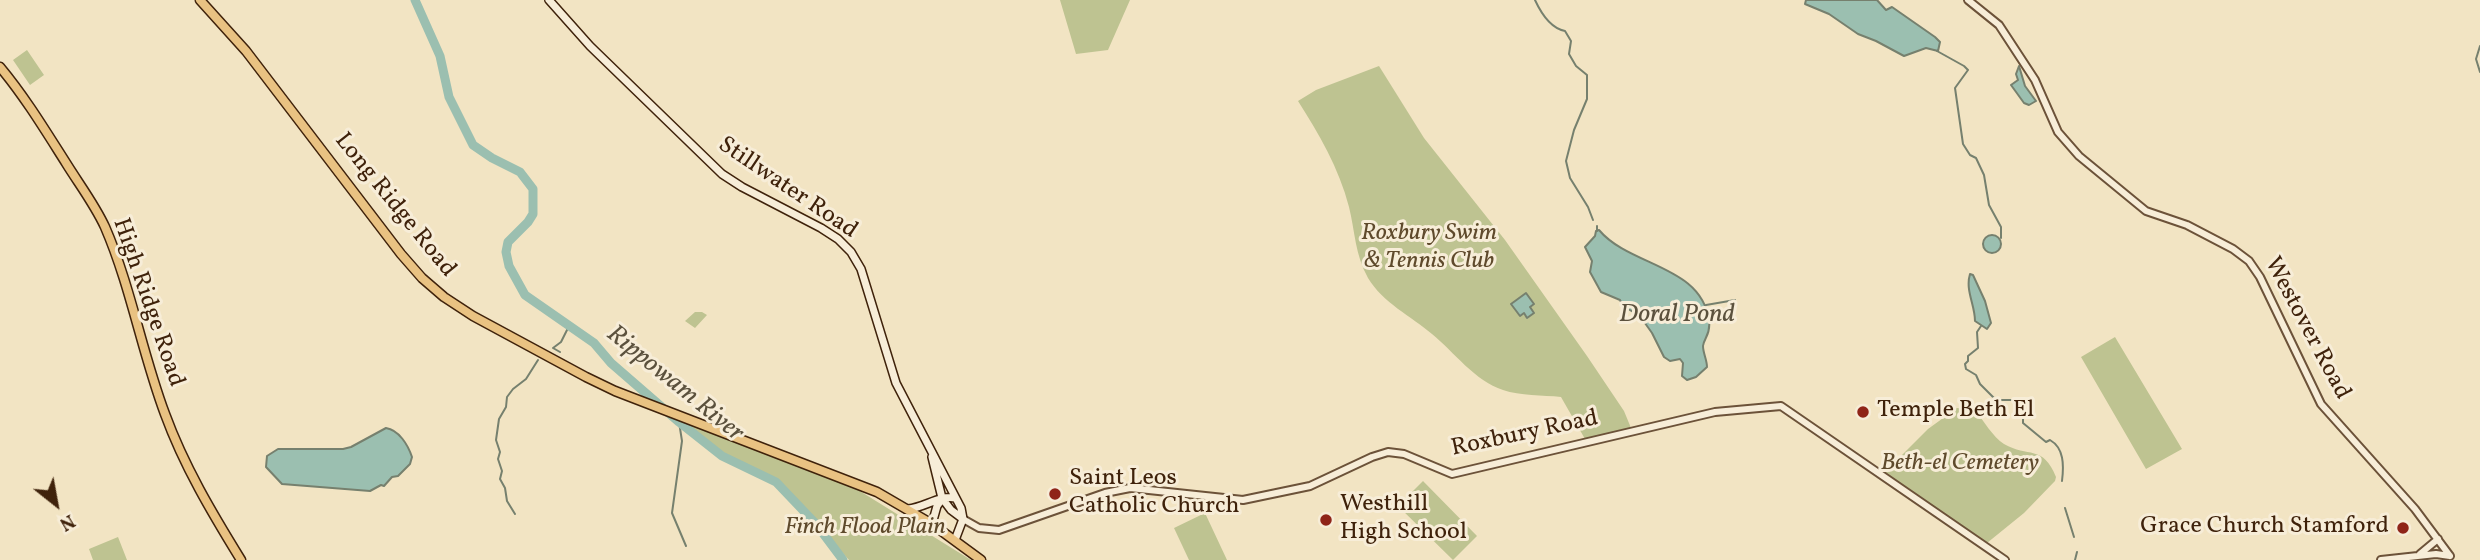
<!DOCTYPE html>
<html>
<head>
<meta charset="utf-8">
<style>
  body { margin:0 }
  #map { position:relative; width:2480px; height:560px; overflow:hidden; background:#f2e4c3; font-family:Vollkorn,serif }
  canvas { display:block }
  .north { position:absolute; left:21px; top:469px; width:70px; height:70px; -webkit-text-stroke:5px #f7edd8; paint-order:stroke; rotate:149deg; font-size:19px; font-weight:700; line-height:28px; text-align:center; color:#3f220b }
  .north::after { content:''; display:block; margin:auto; width:24px; height:32px; background:#3f220b; clip-path:polygon(50% 0,100% 100%,50% 72%,0 100%) }
</style>
</head>
<body>
<div id="map">
<canvas width="2480" height="560"></canvas>
<div class="north">N</div>
</div>
<script>
const ctx = document.querySelector('canvas').getContext('2d');
ctx.lineJoin = 'round';
function fill(path, color) {
  ctx.fillStyle = color;
  ctx.fill(path, 'evenodd');
}
function stroke(path, color, width, dash) {
  ctx.strokeStyle = color;
  ctx.lineWidth = width;
  ctx.lineCap = dash ? 'butt' : 'round';
  ctx.setLineDash(dash || []);
  ctx.stroke(path);
}
function write(font, color, halo, rows, align = 'center') {
  ctx.font = font + ' Vollkorn,serif';
  ctx.lineWidth = 6;
  ctx.setLineDash([]);
  ctx.textBaseline = 'middle';
  ctx.strokeStyle = halo;
  ctx.fillStyle = color;
  for (const [text, x, y, turn = 0] of rows) {
    ctx.save();
    ctx.translate(x, y);
    ctx.rotate((+turn || 0) * Math.PI / 180);
    ctx.textAlign = isNaN(turn) ? turn : align;
    if (halo) ctx.strokeText(text, 0, 0);
    ctx.fillText(text, 0, 0);
    ctx.restore();
  }
}
fill(new Path2D(`
  M1060,0H1130L1108,50L1076,54Z
  M27,50L44,75L30,85L13,60Z
  M1379,66L1424,138L1505,240L1587,356L1624,411L1631,428L1585,439L1561,397C1543,395 1520,396 1503,390C1475,381 1454,352 1432,334C1411,316 1383,303 1368,278C1355,255 1355,231 1349,207C1339,168 1319,134 1298,101L1316,90Z
  M695,312H702L707,315L695,328L685,321Z
  M2115,337L2182,449L2146,469L2081,357Z
  M1957,408L1975,410C1983,420 1993,437 2004,444C2028,458 2043,444 2056,477L2055,481L2024,513L1987,543L1884,473L1928,429Z
  M682,422L855,488L971,560H849L782,485L735,466L685,432Z
  M1423,481L1477,536L1453,560L1398,506Z
  M1205,513L1227,560H1189L1174,528Z
  M118,537L127,560H93L89,549Z`), '#bec391');
const water = new Path2D(`
  M1806,0H1877L1886,10L1892,7L1935,37L1940,42L1938,51L1926,48L1904,56L1876,41L1858,34L1829,14L1805,4Z
  M2019,66L2025,86L2036,101L2029,105L2024,103L2011,85L2018,80L2016,74Z
  M1599,230C1630,267 1702,265 1709,321C1711,334 1704,338 1703,346C1703,353 1707,360 1707,367L1696,377L1687,380L1682,376L1683,363L1680,359L1670,361L1664,357L1652,333L1640,316L1623,306L1620,300L1601,292L1590,272L1592,261L1585,247L1595,236L1596,231Z
  M1983 244a9 9 0 1 1 18 0a9 9 0 1 1-18 0Z
  M1970,274L1973,275L1985,301L1991,323L1987,329L1975,321C1975,305 1965,290 1970,274Z
  M1526,293L1534,304L1530,307L1534,313L1527,318L1524,313L1520,316L1511,304Z
  M386,428C399,430 408,445 412,457L410,464L398,476L392,477L384,486L381,485L370,491L282,484L266,467L267,456L278,449H343L351,447Z`);
fill(water, '#9bbfb0');
stroke(water, '#76806e', 2);
stroke(new Path2D(`
  M1535,0C1541,13 1550,28 1565,31L1571,41L1569,54L1576,66L1587,75V99L1574,130L1566,161L1570,178L1588,207L1593,220
  M2480,46L2476,59L2480,72
  M1937,51L1964,66L1968,70L1955,88L1963,144L1970,155L1976,158L1984,175L1989,205L2001,227V238
  M1597,226V231
  M1706,305L1735,300
  M1981,326L1977,332L1978,348L1968,356V361L1965,364L1966,369L1976,375L1980,384L1996,400H2015V405L2023,410V423L2046,442L2050,440C2064,448 2064,465 2062,481
  M560,352L553,348L561,342L569,326
  M679,422L682,441L672,513L686,546
  M2065,508L2074,537
  M515,514L507,501L505,488L500,479L502,471L498,459L500,452L496,440L499,419L506,407L507,397L513,389L526,379L538,360
  M2075,560L2077,552`), '#76806e', 2);
stroke(new Path2D(`
  M415,0L440,56L449,97L473,145L492,158L520,172L533,189V214L528,222L508,242L506,252L509,266L525,295L594,343L611,363L679,422L722,456L776,482L816,524L843,560`), '#9bbfb0', 9);
const tertiary = new Path2D(`
  M1968,0L1999,25L2035,80L2058,132L2079,156L2146,211L2187,225L2233,249L2249,261L2260,277L2321,404L2415,509L2450,556
  M963,519L979,528L999,530L1105,493L1130,488L1243,500L1310,486L1372,457L1388,452L1404,454L1452,474L1715,412L1781,406L2005,560
  M2420,554L2438,539
  M2381,560L2436,554L2450,556`);
const secondary = new Path2D(`
  M549,0L590,46L722,174L742,187L821,228L838,239L851,252L861,269L896,383L961,508L963,519L955,540
  M932,457L942,498L951,510L963,519
  M908,509C924,508 939,495 955,498
  M932,524L937,506L942,499`);
const primary = new Path2D(`
  M200,0L246,51L401,254L422,278L444,297L473,316L586,377L615,391L877,492L932,524L981,560
  M0,67C25,97 45,130 66,163C79,184 95,205 105,227C131,287 142,353 165,414C184,466 212,513 241,560`);
stroke(tertiary, '#6c5239', 10);
stroke(secondary, '#3f220b', 10);
stroke(primary, '#3f220b', 11);
stroke(tertiary, '#f7edd8', 6);
stroke(secondary, '#f7edd8', 7);
stroke(primary, '#e9c282', 8);
for (const [x, y, r, color] of [
  [1863,412,7,"#8f2418"],
  [1055,494,7,"#8f2418"],
  [1326,520,7,"#8f2418"],
  [2403,528,7,"#8f2418"]
]) {
  const dot = new Path2D();
  dot.arc(x, y, r, 0, 2 * Math.PI);
  ctx.fillStyle = color;
  ctx.fill(dot);
  stroke(dot, '#f7edd8', 2.5);
}
write('24px', '#3f220b', '#f7edd8', [
  ["Stillwater Road",787,189,34],
  ["Long Ridge Road",394,206,51],
  ["High Ridge Road",147,303,71],
  ["Westover Road",2306,329,62],
  ["Roxbury Road",1525,435,-12]
]);
write('italic 24px', '#5f4a2c', '#f7edd8', [
  ["Roxbury Swim",1429,235],
  ["& Tennis Club",1429,263],
  ["Beth-el Cemetery",1960,465],
  ["Finch Flood Plain",865,529]
]);
write('24px', '#3f220b', '#f7edd8', [
  ["Temple Beth El",1877,412],
  ["Saint Leos",1069,480],
  ["Catholic Church",1069,508],
  ["Westhill",1340,506],
  ["High School",1340,534],
  ["Grace Church Stamford",2389,528,"right"]
], 'left');
write('italic 26px', '#5b513d', '#f7edd8', [
  ["Doral Pond",1677,316],
  ["Rippowam River",674,385,39]
]);
</script>
</body>
</html>
